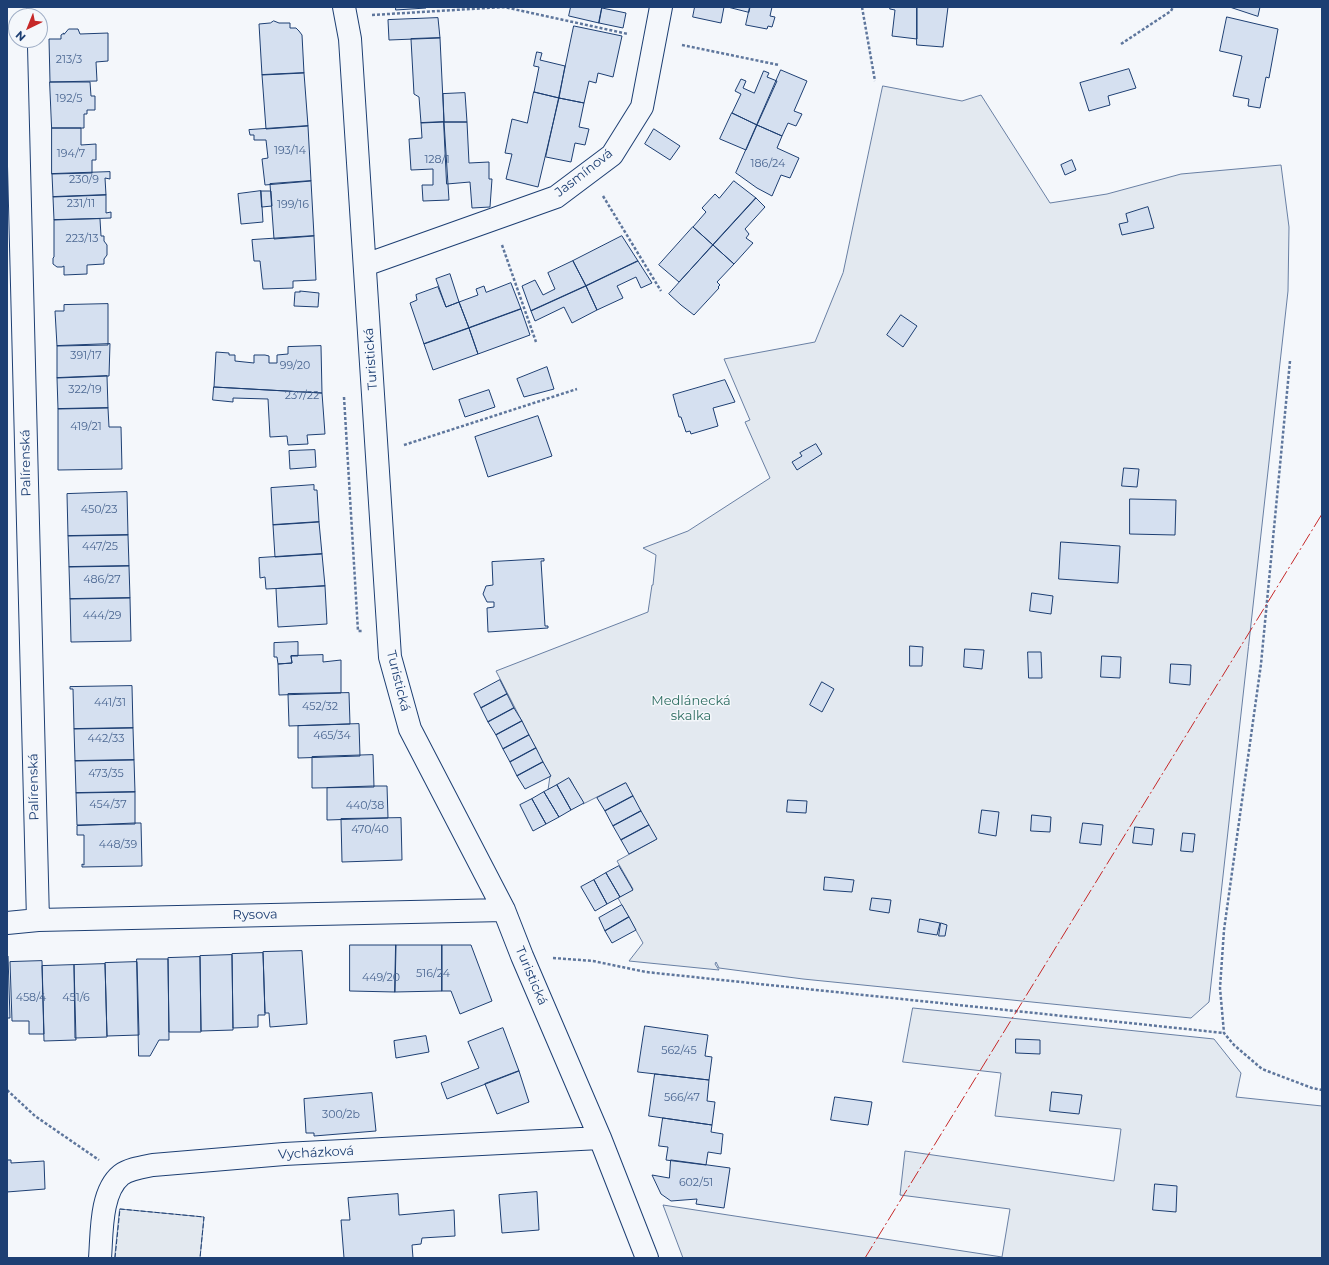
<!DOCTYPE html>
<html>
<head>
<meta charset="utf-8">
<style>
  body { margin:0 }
  #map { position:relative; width:1329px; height:1265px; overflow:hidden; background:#f4f7fb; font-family:Montserrat,sans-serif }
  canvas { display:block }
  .frame { position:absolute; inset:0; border:8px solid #1d3f73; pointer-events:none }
  .north { position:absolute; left:8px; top:8px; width:40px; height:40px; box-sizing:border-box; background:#f4f7fb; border:1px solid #9eadc5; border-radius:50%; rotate:223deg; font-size:11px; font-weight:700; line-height:16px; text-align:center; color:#1d3f73 }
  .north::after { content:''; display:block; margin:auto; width:14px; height:18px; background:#c62828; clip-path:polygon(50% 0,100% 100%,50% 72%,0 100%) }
</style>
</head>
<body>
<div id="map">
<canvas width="1329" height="1265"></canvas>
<div class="frame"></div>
<div class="north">N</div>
</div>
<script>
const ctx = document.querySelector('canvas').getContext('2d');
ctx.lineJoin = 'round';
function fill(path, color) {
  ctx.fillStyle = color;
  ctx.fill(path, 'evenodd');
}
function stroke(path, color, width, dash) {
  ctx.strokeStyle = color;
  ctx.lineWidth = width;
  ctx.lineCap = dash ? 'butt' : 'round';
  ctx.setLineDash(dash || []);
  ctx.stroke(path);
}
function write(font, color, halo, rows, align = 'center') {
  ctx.font = font + ' Montserrat,sans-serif';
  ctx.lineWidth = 3;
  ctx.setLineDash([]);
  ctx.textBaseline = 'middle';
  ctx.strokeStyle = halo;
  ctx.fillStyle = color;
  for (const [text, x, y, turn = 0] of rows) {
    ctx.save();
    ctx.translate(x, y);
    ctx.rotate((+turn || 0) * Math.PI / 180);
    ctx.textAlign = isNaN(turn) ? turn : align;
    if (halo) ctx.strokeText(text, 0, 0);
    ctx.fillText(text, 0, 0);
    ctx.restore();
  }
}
const green = new Path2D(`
  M883,86L962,101L981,95L1050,203L1107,194L1181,174L1281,165L1289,227L1288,291L1209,1002L1191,1018L803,979L719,968L716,962L715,964L719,970L629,961L643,943L618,898L633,889L617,861L655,840L625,783L583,804L570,779L548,790L550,776L496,671L648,612L652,585H653L656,555L643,548L688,531L770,478L745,422L750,420L724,359L815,342L843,273Z
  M913,1008L1214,1039L1241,1073L1236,1097L1322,1106V1258H683L663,1205L1002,1257L1010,1209L900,1195L905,1151L1114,1181L1121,1129L995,1116L1001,1073L903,1062Z
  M120,1209L204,1217L200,1258H115Z`);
fill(green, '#e3e9f0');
stroke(green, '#687fa3', 1);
const building = new Path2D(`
  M396,7H426V8L396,10Z
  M571,7H602L599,23L569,16Z
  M695,7H724L721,23L693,17Z
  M728,7H750L749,12Z
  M750,7H772L770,16L775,17L772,27L768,26L767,29L746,25Z
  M891,7H917V39L892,36L895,10L890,9Z
  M917,7H948L943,47L917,45Z
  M1230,7H1260L1258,16Z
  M602,8L626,13L623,28L599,23Z
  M1227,17L1278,29L1269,78L1266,77L1260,108L1248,106L1249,99L1233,96L1242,56L1220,51Z
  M438,18L440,38L389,40L388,20Z
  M274,21L279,23H290V28H296L299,31L302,35L304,73L262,75L259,24L270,23Z
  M574,26L622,36L613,77L598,73L596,83L589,81L584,103L559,98Z
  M69,29H78L80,34L108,33V61L96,62L97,81L50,82L49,39H61V35L64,33V34Z
  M440,38L444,122L421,123L419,97L414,94L411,39Z
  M537,52L542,53L540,60L565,66L559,98L534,92L539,67L534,66Z
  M1129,69L1136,88L1108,96L1110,105L1089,111L1080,83Z
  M781,70L807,81L794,111L802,114L796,126L788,123L782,136L757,125Z
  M764,71L769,73L767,77L777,81L757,125L732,113L741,94L735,91L741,79L746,81L743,88L754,93Z
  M304,73L308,126L266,129L262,75Z
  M50,82H90L91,96H95V110H87V114H84V128H52Z
  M534,92L559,98L538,187L506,179L512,154L505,153L512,119L527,123Z
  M465,93L467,122H444L443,94Z
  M559,98L584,103L579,127L589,129L585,145L575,143L571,162L546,157Z
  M732,113L757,125L746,150L720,139Z
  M444,122H467L469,163L489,162V179H492L490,207L472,208L470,182L447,184Z
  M444,122L449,200L423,201L422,185H433V169L411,170L409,139L422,138L421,123Z
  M757,125L782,136L777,148L799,158L790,178L781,175L772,196L757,188L736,173Z
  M308,126L311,181L265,185L262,159L268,158L266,140H254V135H250L249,130Z
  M52,128H81V145L96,144V160H92V173L52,174Z
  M654,129L680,146L670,160L645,144Z
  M1072,160L1076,170L1065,175L1061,165Z
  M110,172V179L105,178L106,195L53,197L52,174Z
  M311,181L314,236L274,239L270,184Z
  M734,181L756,198L713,245L693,227L706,212L702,208L715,194L719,198Z
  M261,191H271L272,206L262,207Z
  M261,191L263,222L241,224L238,194Z
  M106,195V213L111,212V218L54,220L53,197Z
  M756,198L765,207L745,229L749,234L746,238L753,243L734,264L713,245Z
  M1148,207L1154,228L1122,235L1119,224L1128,222L1126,214Z
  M100,219L101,236H104V241L107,245V255L104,259V264L87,265V274L64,275V266L62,267H57L53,264V258L54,257V220Z
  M693,227L713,245L679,282L659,265Z
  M314,236L316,280L293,281V288L263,289L260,261H254L252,240Z
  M622,236L638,261L586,286L573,261Z
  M713,245L734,264L717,282L720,285L718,287L719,288L694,315L681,305L669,294Z
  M573,261L586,286L531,311L522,286L535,280L543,295L555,289L548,273Z
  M638,261L652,283L641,288L636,277L617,286L623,298L597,310L586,286Z
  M450,274L459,302L446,307L436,279Z
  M511,283L521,309L469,328L459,302L478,295L476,289L484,286L486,292Z
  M586,286L597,310L572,323L564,307L535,321L531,311Z
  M438,287L446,307L459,302L469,328L424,344L410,303L417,300L416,295Z
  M300,291L319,293L318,307L294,306L295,292H300Z
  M108,304V345L57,346L55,311H64V305Z
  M521,309L530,335L478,354L469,328Z
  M901,315L917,326L903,347L887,335Z
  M469,328L478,354L433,370L424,344Z
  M110,344L109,376L57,378V346Z
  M321,346L322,393L214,387L216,352L229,353V355H235V361L254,363V355H265L269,356V363H277V355L288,354V347Z
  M547,367L554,389L524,397L517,379Z
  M107,376L108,408L58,409L57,378Z
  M725,380L735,402L713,408L718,426L691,434L690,431L686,432L681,417H679L673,395Z
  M214,387L322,393L325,434L307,435L308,444L288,445L287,436L270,437L268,399L233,398V402L213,400Z
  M489,390L495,407L465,417L459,400Z
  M108,408L109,427H121L122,469L58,470V409Z
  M538,416L552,456L488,477L475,437Z
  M816,444L822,454L797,470L792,462L802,456L800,453Z
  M315,450L316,467L290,469L289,451Z
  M1124,468L1139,469L1137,487L1122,486Z
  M314,485V490H317L319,522L273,525L271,488Z
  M127,492L128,535L68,536L67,494Z
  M1130,499L1176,500L1175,535L1130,534Z
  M319,522L322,554L275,557L273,525Z
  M128,535L129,566L69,567L68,536Z
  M1061,542L1120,546L1118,583L1059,579Z
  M322,554L325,586L266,589L265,577L260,578L259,558Z
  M544,559V561H541L545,626H548V628L488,632L487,608L494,607V602H487L483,594L486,586L493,585L492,562Z
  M129,566L130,598L70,599L69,567Z
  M325,586L327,624L278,627L276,589Z
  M1032,593L1053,596L1051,614L1030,611Z
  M130,598L131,641L71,642L70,599Z
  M298,642V656H291L292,663L278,664L277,657H274V643Z
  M910,646L923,647L922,666H910Z
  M965,649L984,650L982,669L964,667Z
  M1028,652H1041L1042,678H1029Z
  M323,655V662L341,660V693L279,695L278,664L292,663L291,656Z
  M1102,656L1121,657L1120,678L1101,677Z
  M1171,664L1191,665L1190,685L1170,683Z
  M500,680L507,694L481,708L474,694Z
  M822,682L834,689L822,712L810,705Z
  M132,686L133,728L74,729L73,689H70V687Z
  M349,693L350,724L289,726L288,694Z
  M507,694L514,708L488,722L481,708Z
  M514,708L522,721L496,735L488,722Z
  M522,721L529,735L503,749L496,735Z
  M359,724L360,756L298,758V726Z
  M133,728L134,760L75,761L74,729Z
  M529,735L536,748L510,762L503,749Z
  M536,748L543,762L517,776L510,762Z
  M373,755L374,787L312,788V757Z
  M134,760L135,792L76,793L75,761Z
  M543,762L551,776L525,789L517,776Z
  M569,778L584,803L571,810L557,785Z
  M626,783L633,796L605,811L597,798Z
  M557,785L571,810L559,817L544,792Z
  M373,786H387L388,818L327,820V788Z
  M135,792V824L77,825L76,793Z
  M544,792L559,817L546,824L532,799Z
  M633,796L641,811L613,826L605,811Z
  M532,799L546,824L533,831L520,805Z
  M788,800L807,801L806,813L787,812Z
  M982,810L999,812L996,836L979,833Z
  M641,811L649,825L621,840L613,826Z
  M1032,815L1051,817L1050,832L1031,831Z
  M401,818L402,860L342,862L341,819Z
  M135,823H141L142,866L82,867V864L84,865V835H77V826Z
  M1083,823L1103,825L1101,845L1080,843Z
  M649,825L657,839L629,854L621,840Z
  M1135,827L1154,829L1152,845L1133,843Z
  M1183,833L1195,834L1193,852L1181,851Z
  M619,866L633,890L620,897L606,873Z
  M606,873L620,897L607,904L594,880Z
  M825,877L854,880L852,892L824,890Z
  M594,880L607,904L595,911L581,887Z
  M872,898L891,900L889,913L870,910Z
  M622,905L629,917L605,931L599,918Z
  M629,917L636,930L612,943L605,931Z
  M920,919L940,923L937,935L918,932Z
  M941,923L947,925L945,936H939Z
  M350,945H396L395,992L350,991Z
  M396,945H442V991L395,992Z
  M442,945H471L492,1001L460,1014L451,991H442Z
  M302,951L307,1024L270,1027L269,1013H265L263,952Z
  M263,953L265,1015H258V1027L233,1028L232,954Z
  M232,955L233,1030L201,1031L200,956Z
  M7,956H8L10,1018H7Z
  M200,957L201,1032H169L168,958Z
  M137,959H168L169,1040H159L150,1056H139Z
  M42,961L44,1034H29V1021H12L10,962Z
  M137,962L139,1035L107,1036L105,963Z
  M105,964L107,1037L75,1038L74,965Z
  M74,965L76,1040L44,1041L42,966Z
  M645,1026L708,1035L705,1056L712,1057L709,1080L638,1072Z
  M503,1028L519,1071L447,1099L441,1083L479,1068L468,1042Z
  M426,1036L429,1052L396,1058L394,1041Z
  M1016,1039L1040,1040V1054L1016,1053Z
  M519,1071L529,1102L497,1114L485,1084Z
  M655,1074L709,1080L707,1101L715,1102L712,1125L649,1116Z
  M1052,1092L1082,1095L1079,1114L1050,1111Z
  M372,1093L376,1131L314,1136V1133H306L304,1099Z
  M835,1097L872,1102L868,1125L831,1120Z
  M663,1118L712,1125L711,1132L723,1134L721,1154L708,1152L706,1165L666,1160L668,1147L659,1146Z
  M7,1160H11V1163L44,1161L45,1189L7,1192Z
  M671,1160L730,1168L724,1208L696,1204L697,1199L671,1201L661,1194L652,1175L669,1178Z
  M1155,1184L1177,1186L1176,1212L1153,1210Z
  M537,1192L539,1230L502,1233L499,1195Z
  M398,1194L399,1215L454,1210L455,1236L422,1238L421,1244L412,1245L413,1258H344L341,1220H350L348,1198Z`);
fill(building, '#d5e0f0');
stroke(building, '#1d3f73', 1);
const street = new Path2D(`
  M15,7L38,920
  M344,7L350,39L390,657L410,729L504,910L522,956L600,1138L647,1258
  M365,265L556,197L612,155L642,107L661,7
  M7,923L38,920L504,910
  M100,1258C102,1234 100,1192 121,1175C129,1169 143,1167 153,1165L284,1154L600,1138`);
stroke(street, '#1d3f73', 24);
stroke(new Path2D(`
  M862,7L875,81
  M372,15L504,7L628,34
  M1121,44L1171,11L1173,7
  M682,45L779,65
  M603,196L661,291
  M502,245L536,342
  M1290,361L1261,664L1224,930L1220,988L1224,1033L1234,1045L1262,1069L1312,1088L1322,1090
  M344,397L358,631H362
  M404,445L577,389
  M553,958L593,961L646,972L1224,1033
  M7,1090L35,1116L99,1160`), '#5e769c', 2.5, [3, 2]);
stroke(street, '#f4f7fb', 22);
stroke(new Path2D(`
  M115,1258L120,1209L204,1217L200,1258`), '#1d3f73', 1, [5, 2]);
stroke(new Path2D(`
  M865,1258L1322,514`), '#c62828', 1, [14, 3, 2, 3]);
write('11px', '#4b6792', null, [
  ["213/3",69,60],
  ["192/5",69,99],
  ["193/14",290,151],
  ["194/7",71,154],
  ["128/1",437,160],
  ["186/24",768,164],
  ["230/9",84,180],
  ["231/11",81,204],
  ["199/16",293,205],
  ["223/13",82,239],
  ["391/17",86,356],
  ["99/20",295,366],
  ["322/19",85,390],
  ["237/22",302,396],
  ["419/21",86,427],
  ["450/23",99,510],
  ["447/25",100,547],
  ["486/27",102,580],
  ["444/29",102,616],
  ["441/31",110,703],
  ["452/32",320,707],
  ["465/34",332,736],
  ["442/33",106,739],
  ["473/35",106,774],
  ["454/37",108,805],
  ["440/38",365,806],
  ["470/40",370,830],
  ["448/39",118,845],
  ["516/24",433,974],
  ["449/20",381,978],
  ["458/4",31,998],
  ["451/6",76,998],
  ["562/45",679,1051],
  ["566/47",682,1098],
  ["300/2b",341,1115],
  ["602/51",696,1183]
]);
write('13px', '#1d3f73', '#f4f7fb', [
  ["Jasmínová",584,173,-38],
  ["Turistická",371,359,-94],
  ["Palírenská",26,463,-91],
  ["Turistická",398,681,76],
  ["Palírenská",34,787,-91],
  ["Rysova",255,915,-1],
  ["Turistická",531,976,67],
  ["Vycházková",316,1153,-3]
]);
write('13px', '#2c6c60', '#f4f7fb', [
  ["Medlánecká",691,701],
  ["skalka",691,716]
]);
</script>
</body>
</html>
